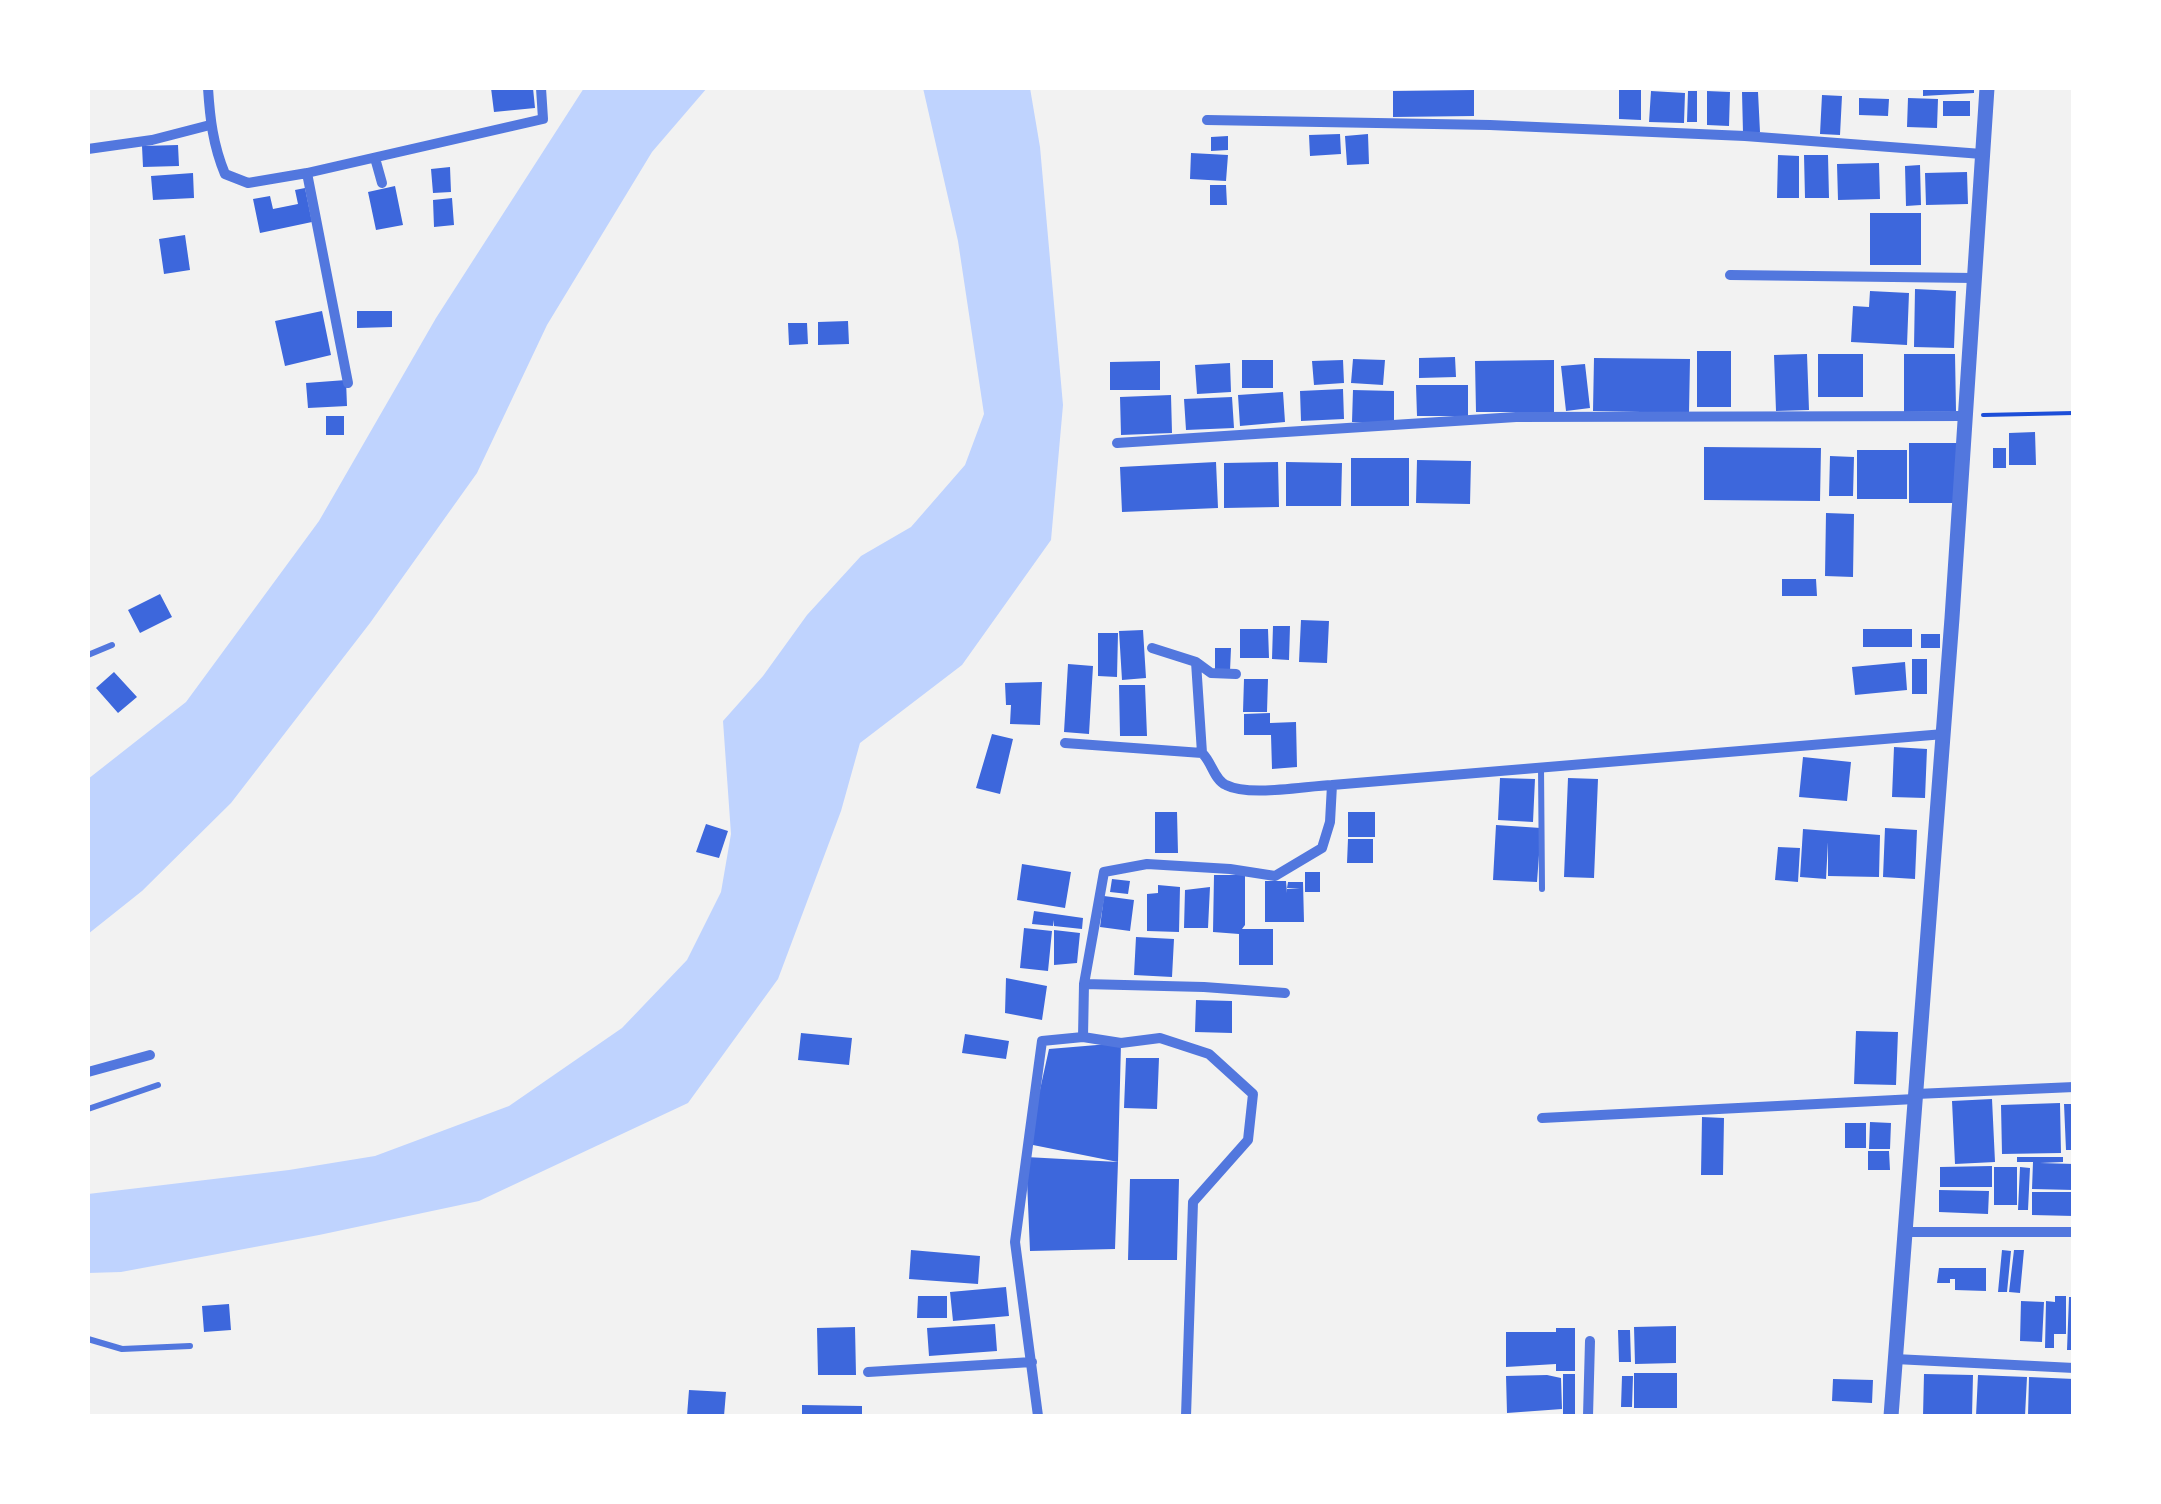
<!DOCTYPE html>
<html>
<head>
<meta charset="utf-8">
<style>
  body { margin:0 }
  #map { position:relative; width:2161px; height:1504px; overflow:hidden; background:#f2f2f2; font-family:"Golos Text",sans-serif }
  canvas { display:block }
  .frame { position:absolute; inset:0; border:90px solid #fff; pointer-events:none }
</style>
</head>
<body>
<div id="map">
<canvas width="2161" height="1504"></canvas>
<div class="frame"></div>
</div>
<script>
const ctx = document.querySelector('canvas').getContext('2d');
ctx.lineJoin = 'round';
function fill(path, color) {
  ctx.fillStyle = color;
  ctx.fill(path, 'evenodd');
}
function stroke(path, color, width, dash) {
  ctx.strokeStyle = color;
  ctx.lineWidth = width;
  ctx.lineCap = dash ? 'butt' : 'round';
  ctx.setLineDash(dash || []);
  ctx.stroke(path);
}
fill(new Path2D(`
  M584,88H707L652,152L547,325L477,473L370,623L231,803L142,891L88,934V779L186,702L319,521L436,318Z
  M923,88H1030L1040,147L1063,405L1051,540L962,665L860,743L841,811L778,979L688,1103L479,1201L319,1235L121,1272L88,1273V1194L289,1170L375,1156L509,1106L622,1028L687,960L721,892L731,834L723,721L763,676L807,615L861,556L911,527L965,465L984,414L958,241Z`), '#bfd3fe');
fill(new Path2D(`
  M491,88H533L535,108L494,112Z
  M1619,88H1641V120L1619,119Z
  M1923,88H1974V93L1923,96Z
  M1474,90V116L1393,117V91Z
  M1651,91L1685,93L1684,123L1649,122Z
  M1688,91H1697V122H1687Z
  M1707,91L1730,92L1729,126L1707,125Z
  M1742,92H1758L1760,132L1743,133Z
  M1822,95L1842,96L1840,135L1820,134Z
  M1859,98L1889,99L1888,116L1859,115Z
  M1908,98L1938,99L1937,128L1907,127Z
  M1943,101H1970V116H1943Z
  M1340,134L1341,154L1310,156L1309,135Z
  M1368,134L1369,164L1347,165L1345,136Z
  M1228,136V150L1211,151V137Z
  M178,145L179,166L143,167L142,146Z
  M1191,153L1228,155L1226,181L1190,179Z
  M1778,155L1799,156V198H1777Z
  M1804,155H1828L1829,198H1805Z
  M1879,163L1880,199L1838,200L1837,164Z
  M1920,165L1921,205L1906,206L1905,166Z
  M450,167L451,192L433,193L431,169Z
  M1967,172L1968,204L1926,205L1925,173Z
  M193,173L194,198L153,200L151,176Z
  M1210,185H1226L1227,205H1210Z
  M395,186L403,225L376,230L368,192Z
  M305,188L312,222L260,233L253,199L270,196L273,209L298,204L295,190Z
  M452,198L454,225L434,227L433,200Z
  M1870,213H1921V265H1870Z
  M185,235L190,270L164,274L159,239Z
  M1915,289L1956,291L1954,348L1914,347Z
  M1870,291L1909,293L1907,345L1851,342L1853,306L1869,307Z
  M322,311L331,355L285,366L275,321Z
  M357,311H392V327L357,328Z
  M848,321L849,344L818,345V322Z
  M788,323H807L808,344L789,345Z
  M1697,351H1731V407H1697Z
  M1807,354L1809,410L1776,411L1774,355Z
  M1818,354H1863V397H1818Z
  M1904,354H1955L1956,411L1904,412Z
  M1455,357L1456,377L1419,378V358Z
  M1594,358L1690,359L1689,413L1593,411Z
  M1353,359L1385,360L1383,385L1351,383Z
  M1242,360H1273V388H1242Z
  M1343,360L1344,383L1314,385L1312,361Z
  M1554,360V412H1476L1475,361Z
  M1160,361V390H1110V362Z
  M1230,363L1231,392L1197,394L1195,365Z
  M1585,364L1590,408L1566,411L1561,366Z
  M346,380L347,406L308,408L306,383Z
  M1416,385H1468V416H1417Z
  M1343,389L1344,419L1301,421L1300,391Z
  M1353,390L1394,391V423L1352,422Z
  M1283,392L1285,422L1240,426L1238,395Z
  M1171,395L1172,433L1121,435L1120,397Z
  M1232,397L1234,428L1186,430L1184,399Z
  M326,416H344V435H326Z
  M2035,432L2036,465H2009V433Z
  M1909,443H1956V503H1909Z
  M1704,447L1821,448L1820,501L1704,500Z
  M1993,448H2006V468H1993Z
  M1857,450H1907V499H1857Z
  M1830,456L1854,457L1853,496H1829Z
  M1351,458H1409V506H1351Z
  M1417,460L1471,461L1470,504L1416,503Z
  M1216,462L1218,508L1122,512L1120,467Z
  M1278,462L1279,507L1224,508V463Z
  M1286,462L1342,463L1341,506H1286Z
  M1826,513L1854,514L1853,577L1825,576Z
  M1782,579H1816L1817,596H1782Z
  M160,594L172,617L140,633L128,610Z
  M1301,620L1329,621L1327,663L1299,662Z
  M1273,626H1290L1289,660L1272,659Z
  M1240,629H1268L1269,658H1240Z
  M1863,629H1912V647H1863Z
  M1143,630L1146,678L1122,680L1119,631Z
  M1098,633H1118L1117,677L1098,676Z
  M1921,634H1940V648H1921Z
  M1215,648H1231L1230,671H1215Z
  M1912,659H1927V694H1912Z
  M1905,662L1907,690L1855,695L1852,667Z
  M1068,664L1093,666L1089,734L1064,732Z
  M114,672L137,697L118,713L96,688Z
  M1244,679H1268L1267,712H1243Z
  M1042,682L1040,725L1010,724L1011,705H1006L1005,683Z
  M1119,685H1145L1147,736H1120Z
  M1270,713V723L1296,722L1297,767L1272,769L1271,735H1244V714Z
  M992,734L1013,739L1000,794L976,788Z
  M1894,747L1927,749L1925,798L1892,797Z
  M1803,757L1851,762L1847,801L1799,797Z
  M1500,778L1535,779L1533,822L1498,820Z
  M1568,778L1598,779L1594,878L1564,877Z
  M1155,812H1177L1178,853H1155Z
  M1348,812H1375V837H1348Z
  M706,824L728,831L719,858L696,852Z
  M1496,825L1541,828L1537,882L1493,880Z
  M1885,828L1917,830L1915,879L1883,877Z
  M1803,829L1880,835L1879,877L1828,876V842L1826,879L1800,877Z
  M1348,839H1373V863H1347Z
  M1778,847L1800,848L1798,882L1775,880Z
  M1022,864L1071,872L1065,908L1017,900Z
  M1305,872H1320V892H1305Z
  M1214,875H1245V925L1242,929H1273V965H1239V934L1213,932Z
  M1112,879L1130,881L1128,894L1110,892Z
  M1265,881H1286L1287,893V889H1300L1287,888L1288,882H1303L1304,922H1265Z
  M1158,885L1180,887L1179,932L1147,931V894L1158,893Z
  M1210,887L1208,928H1184L1185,890Z
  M1104,896L1134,900L1130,931L1100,927Z
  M1034,911L1083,918L1082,929L1054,926V920L1053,926L1032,924Z
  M1024,928L1052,931L1048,971L1020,968Z
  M1054,930L1080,933L1077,963L1054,965Z
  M1136,937L1174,939L1172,977L1134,975Z
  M1006,978L1047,986L1042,1020L1005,1013Z
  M1196,1000L1232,1001V1033L1195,1032Z
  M1856,1031L1898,1032L1896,1085L1854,1084Z
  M801,1033L852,1038L849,1065L798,1060Z
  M965,1034L1009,1041L1006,1059L962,1053Z
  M1121,1043L1118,1162L1115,1249L1030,1251L1026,1157L1118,1162L1028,1144L1049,1049Z
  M1126,1058H1159L1157,1109L1124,1108Z
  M1992,1099L1995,1162L1955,1164L1952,1101Z
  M2060,1103L2061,1153L2002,1154L2001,1105Z
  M2064,1104H2074V1150H2066Z
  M1702,1117L1724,1118L1723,1175H1701Z
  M1870,1122L1891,1123L1890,1149H1869Z
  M1845,1123H1866V1148H1845Z
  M1868,1151H1889L1890,1170H1868Z
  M2017,1157H2063V1162L2040,1163L2074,1164V1190L2032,1189L2033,1162H2017Z
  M1992,1166V1187H1940V1167Z
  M1994,1167H2017V1205H1994Z
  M2020,1167L2030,1168L2028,1210H2018Z
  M1130,1179H1179L1177,1260H1128Z
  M1939,1190L1989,1191L1988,1214L1939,1212Z
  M2032,1192H2074V1216L2032,1215Z
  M911,1250L980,1256L978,1284L909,1279Z
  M2002,1250L2011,1251L2007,1292H1998Z
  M2014,1250H2024L2020,1293L2009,1292Z
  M1939,1268H1986V1291L1955,1290V1279H1950V1283H1937Z
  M1006,1287L1009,1316L953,1321L950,1292Z
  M918,1296H947V1318H917Z
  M2055,1296H2066V1334H2054V1348H2045L2046,1301L2055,1302Z
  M2069,1297H2074V1350H2067Z
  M2021,1301L2044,1302L2042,1342L2020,1341Z
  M229,1304L231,1330L204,1332L202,1306Z
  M995,1324L997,1351L929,1356L927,1328Z
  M1676,1326V1363L1635,1364L1634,1327Z
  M855,1327L856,1375H818L817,1328Z
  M1556,1328H1575V1371H1556V1364L1506,1367V1332H1556Z
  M1618,1330H1630L1631,1362H1619Z
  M1634,1373H1677V1408H1634Z
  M1563,1374H1575V1414H1563Z
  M1924,1374L1973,1375L1972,1416H1923Z
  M1547,1375L1561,1378L1562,1409L1507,1413L1506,1376Z
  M1978,1375L2027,1377L2025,1416H1976Z
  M1622,1376H1633L1632,1407H1621Z
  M2029,1377L2074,1379V1416H2028Z
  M1833,1379L1873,1380L1872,1403L1832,1401Z
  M689,1390L726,1392L724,1416H687Z
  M802,1405L862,1406V1416H802Z`), '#3d67dc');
stroke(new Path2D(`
  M1983,415L2074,413`), '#1d4ed8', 4);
stroke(new Path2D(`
  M88,655L112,645
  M1541,767L1542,889
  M88,1109L158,1085
  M88,1339L122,1349L190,1346`), '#5277de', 6);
stroke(new Path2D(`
  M208,88C210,119 213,145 225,174L248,183L307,173L543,119L541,88
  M1207,120L1490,125L1745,136L1982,154
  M88,149L152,140L210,125
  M375,158L382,183
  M307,173L348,383
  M1730,275L1974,278
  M1117,443L1516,417L1966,416
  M1152,648L1196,662L1202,753
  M1196,662L1211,673L1236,674
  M1065,743L1202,753C1212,762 1214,780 1226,785C1249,797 1305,786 1332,785
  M1084,984L1204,987L1285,993
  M1083,1037L1084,984L1104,872L1147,864L1230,869L1275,876L1322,848L1330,822L1332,785L1944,734
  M88,1072L150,1055
  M1916,1094L2074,1087
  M1542,1118L1915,1099
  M1905,1232H2074
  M1895,1359L2074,1368
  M868,1372L1032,1362
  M1038,1416L1015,1242L1042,1041L1083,1037L1121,1043L1160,1038L1209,1054L1253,1094L1248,1140L1193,1202L1186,1416
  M1588,1416L1590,1341`), '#5277de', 10);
stroke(new Path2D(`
  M1891,1416L1952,618L1987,88`), '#5277de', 15);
</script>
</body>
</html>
